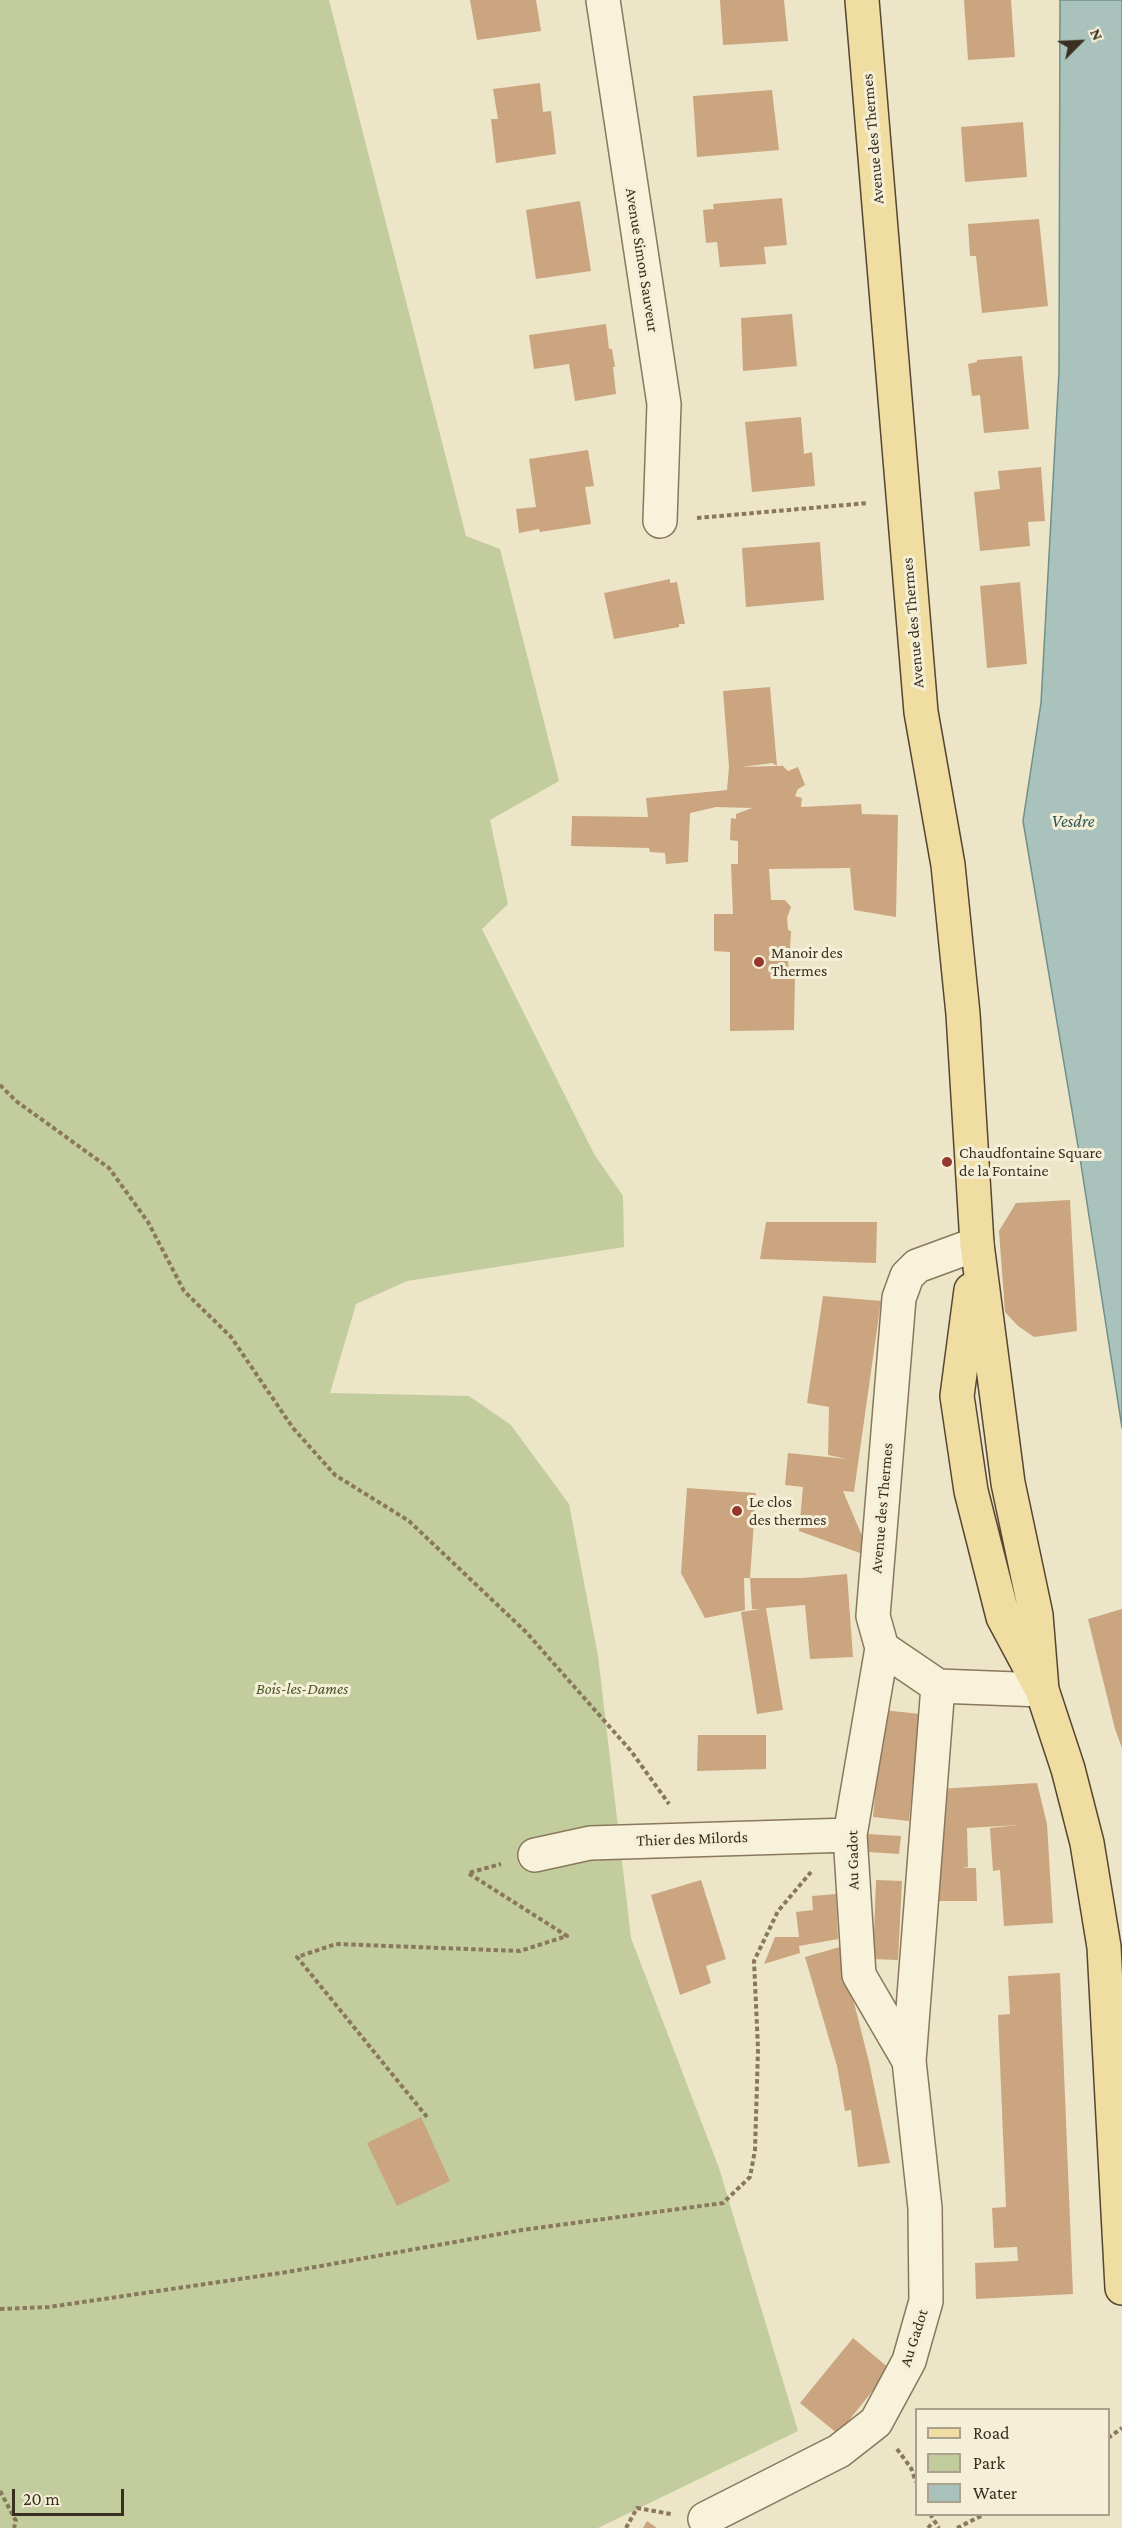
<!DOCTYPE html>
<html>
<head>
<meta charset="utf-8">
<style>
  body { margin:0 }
  #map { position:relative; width:1122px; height:2528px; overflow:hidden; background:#ede5c8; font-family:"Crimson Pro",serif }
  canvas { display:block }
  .legend { position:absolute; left:915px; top:2408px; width:195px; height:108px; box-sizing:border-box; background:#f5efd7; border:2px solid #aaa28e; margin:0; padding:8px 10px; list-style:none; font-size:18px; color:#3a2f20 }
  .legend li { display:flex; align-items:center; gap:12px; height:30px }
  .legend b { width:30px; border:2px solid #aaa28e }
  .north { position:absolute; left:1050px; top:12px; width:60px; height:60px; -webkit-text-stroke:4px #f5efd7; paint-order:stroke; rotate:66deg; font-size:16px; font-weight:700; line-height:24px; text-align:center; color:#3a2f20 }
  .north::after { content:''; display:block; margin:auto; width:21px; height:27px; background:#3a2f20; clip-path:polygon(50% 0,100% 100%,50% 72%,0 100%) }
  .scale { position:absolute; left:12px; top:2489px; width:112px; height:27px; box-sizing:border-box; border:3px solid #3a2f20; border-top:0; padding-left:8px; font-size:18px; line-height:21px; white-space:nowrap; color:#3a2f20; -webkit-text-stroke:4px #f5efd7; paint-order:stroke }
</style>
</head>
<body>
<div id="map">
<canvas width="1122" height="2528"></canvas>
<ul class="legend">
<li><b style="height:8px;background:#efdda1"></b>Road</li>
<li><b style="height:16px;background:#c2cc9c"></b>Park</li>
<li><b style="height:16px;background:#a9c2bc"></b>Water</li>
</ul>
<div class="north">N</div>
<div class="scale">20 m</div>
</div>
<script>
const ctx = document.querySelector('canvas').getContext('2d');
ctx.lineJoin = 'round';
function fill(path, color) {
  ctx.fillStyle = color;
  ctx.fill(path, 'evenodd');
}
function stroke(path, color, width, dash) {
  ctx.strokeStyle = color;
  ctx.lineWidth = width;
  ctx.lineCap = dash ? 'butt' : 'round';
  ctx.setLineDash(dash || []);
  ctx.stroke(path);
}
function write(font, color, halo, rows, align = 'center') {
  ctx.font = font + ' "Crimson Pro",serif';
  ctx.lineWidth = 6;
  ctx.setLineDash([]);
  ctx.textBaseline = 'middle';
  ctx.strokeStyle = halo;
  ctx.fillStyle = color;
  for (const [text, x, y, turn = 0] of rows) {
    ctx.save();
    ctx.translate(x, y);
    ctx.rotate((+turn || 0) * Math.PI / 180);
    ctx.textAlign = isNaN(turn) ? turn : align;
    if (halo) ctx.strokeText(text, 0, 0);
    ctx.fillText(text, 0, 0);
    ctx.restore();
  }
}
fill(new Path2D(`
  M0,0H329L466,536L500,549L559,781L490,820L508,904L482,929L594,1154L623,1196L624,1247L407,1281L356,1304L330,1393L469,1396L511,1425L569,1504L598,1656L631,1938L719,2168L798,2431L598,2528H0Z`), '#c2cc9c');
const water = new Path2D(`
  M1060,0H1122V1428L1080,1158L1023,821L1041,703L1059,372Z`);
fill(water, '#a9c2bc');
stroke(water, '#6f908b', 1.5);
fill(new Path2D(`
  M470,0H536L541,31L477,40Z
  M720,0H784L788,41L723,45Z
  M964,0H1011L1015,57L968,60Z
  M540,83L543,112L551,111L556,154L496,163L491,119H498L493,89Z
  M772,90L779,150L697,157L693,96Z
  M1023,122L1027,177L965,182L961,127Z
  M782,198L787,245L764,247L766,264L720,267L717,242L706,243L703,210L714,209L713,204Z
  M580,201L591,271L536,279L526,210Z
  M1039,219L1048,306L982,313L976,256H970L968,224Z
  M792,314L797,366L743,371L741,318Z
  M606,324L609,349H612L615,367H613L616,394L575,401L569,364L534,369L529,335Z
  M1022,356L1029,429L984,433L980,395L972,396L968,364L977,362V360Z
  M801,417L804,454L812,452L815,486L752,492L745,422Z
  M588,450L594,486L585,487L591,524L540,532L539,529L519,533L516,509L536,507L529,459Z
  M1041,467L1045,521L1028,522L1030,546L980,551L974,492L1000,489L998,471Z
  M820,542L824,600L746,607L742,548Z
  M670,579V583L677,582L685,624H679V627L614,639L604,593Z
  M1020,582L1027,664L987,668L980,586Z
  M770,687L777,766L772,763L742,767L777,766H783L788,771L798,767L805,785L798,789L795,796L802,798L801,807L861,804L862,814L898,815L896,917L854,910L850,868L769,869L771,900H785L791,907L787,918L788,930L791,931L790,950L787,951L789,973L795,974L794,1030L730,1031V952L714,951V914H733L731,864H738V841L730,840L731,818L736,819V814L752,808L716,807L690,813L688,862L666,864L665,853L650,852L649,848L571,846L572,816L648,817L646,798L727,790L729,767L723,691Z
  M1070,1200L1077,1331L1034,1337L1018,1326L1005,1312L999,1231L1016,1203Z
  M766,1222H877L876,1263L760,1259Z
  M823,1296L881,1301L854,1492L843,1491L871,1557L799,1531L803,1487L785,1485L788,1453L847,1459L828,1455L829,1407L807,1403Z
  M687,1488L756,1493L750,1578H802L847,1574L853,1657L810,1659L805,1605L766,1608L783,1710L757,1714L741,1612L760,1609H752L750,1578H744L745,1610L705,1618L681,1573Z
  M1122,1609V1748L1115,1729L1088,1619Z
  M883,1710L920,1714L909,1821L873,1817Z
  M698,1735H766V1769L697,1771Z
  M1037,1783L1047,1824L1053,1923L1004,1926L1000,1870L993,1871L990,1828L1018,1825L967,1828L968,1867L962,1868H976L977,1901H935V1868H941L937,1789Z
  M868,1834L901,1836L899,1854L867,1852Z
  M701,1880L726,1959L706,1966L711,1983L680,1995L651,1895Z
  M876,1880L902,1881L898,1960L873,1959Z
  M836,1894L838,1939L799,1946L800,1953L764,1964L775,1937H799L796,1912L813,1910L812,1896Z
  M840,1947L869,2062L890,2163L858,2167L851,2110L845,2111L837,2066L805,1957Z
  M1060,1973L1073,2294L976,2299L975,2263L1018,2261L1017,2247L994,2248L992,2208L1006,2207L998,2015L1010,2014L1008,1976Z
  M421,2117L450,2181L397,2206L367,2143Z
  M853,2338L890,2369L838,2434L800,2403Z
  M647,2521L657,2528H643Z`), '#caa57f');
const minor = new Path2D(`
  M603,0L664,404L660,521
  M977,1244L917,1266L907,1276L899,1298L873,1616L882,1648L938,1686L1042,1690
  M882,1648L850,1835L859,1975L909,2061
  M535,1855L590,1843L850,1835
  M705,2519L839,2451L876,2422L909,2361L926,2301L925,2208L909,2061L938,1686`);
const major = new Path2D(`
  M862,0L921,712L948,865L963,1014L977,1244L1008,1483L1036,1615L1042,1690
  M971,1290L957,1396L971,1491L1003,1617L1042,1690L1068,1769L1087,1843L1104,1947L1122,2288`);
stroke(minor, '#89785d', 36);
stroke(major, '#574631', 36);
stroke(new Path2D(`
  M697,518L868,503
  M0,1085L16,1101L109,1168L148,1222L184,1291L231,1337L293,1428L335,1475L409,1521L526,1632L631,1751L669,1804
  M427,2117L297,1957L336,1944L520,1951L567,1936L468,1873L501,1864
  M0,2309L49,2307L287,2272L522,2230L723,2203L750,2177L755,2150L758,2049L754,1961L778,1911L811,1872
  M1108,2438L1122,2428
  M897,2449L911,2468L916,2482
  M0,2491L16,2521L14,2528
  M930,2514L939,2528
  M626,2528L637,2508L671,2514
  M928,2528L933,2522
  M957,2528L985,2514`), '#89785d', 4, [4.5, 3]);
stroke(minor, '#f8f2db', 33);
stroke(major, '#efdda1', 33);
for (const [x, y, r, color] of [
  [759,962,6,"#96372f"],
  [947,1162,6,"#96372f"],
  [737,1511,6,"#96372f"]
]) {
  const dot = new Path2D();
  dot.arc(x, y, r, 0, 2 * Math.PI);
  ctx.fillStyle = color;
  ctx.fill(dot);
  stroke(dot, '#f5efd7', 2);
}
write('16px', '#3a2f20', '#f5efd7', [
  ["Avenue des Thermes",873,139,-95],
  ["Avenue Simon Sauveur",642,260,81],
  ["Avenue des Thermes",913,623,-95],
  ["Avenue des Thermes",882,1508,-85],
  ["Thier des Milords",692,1839,-2],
  ["Au Gadot",853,1860,-91],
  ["Au Gadot",914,2338,-72]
]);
write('16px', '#3a2f20', '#f5efd7', [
  ["Manoir des",771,953],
  ["Thermes",771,971],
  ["Chaudfontaine Square",959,1153],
  ["de la Fontaine",959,1171],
  ["Le clos",749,1502],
  ["des thermes",749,1520]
], 'left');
write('italic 16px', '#465628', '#f5efd7', [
  ["Bois-les-Dames",302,1689]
]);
write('italic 18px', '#305859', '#f5efd7', [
  ["Vesdre",1073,821]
]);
</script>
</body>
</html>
